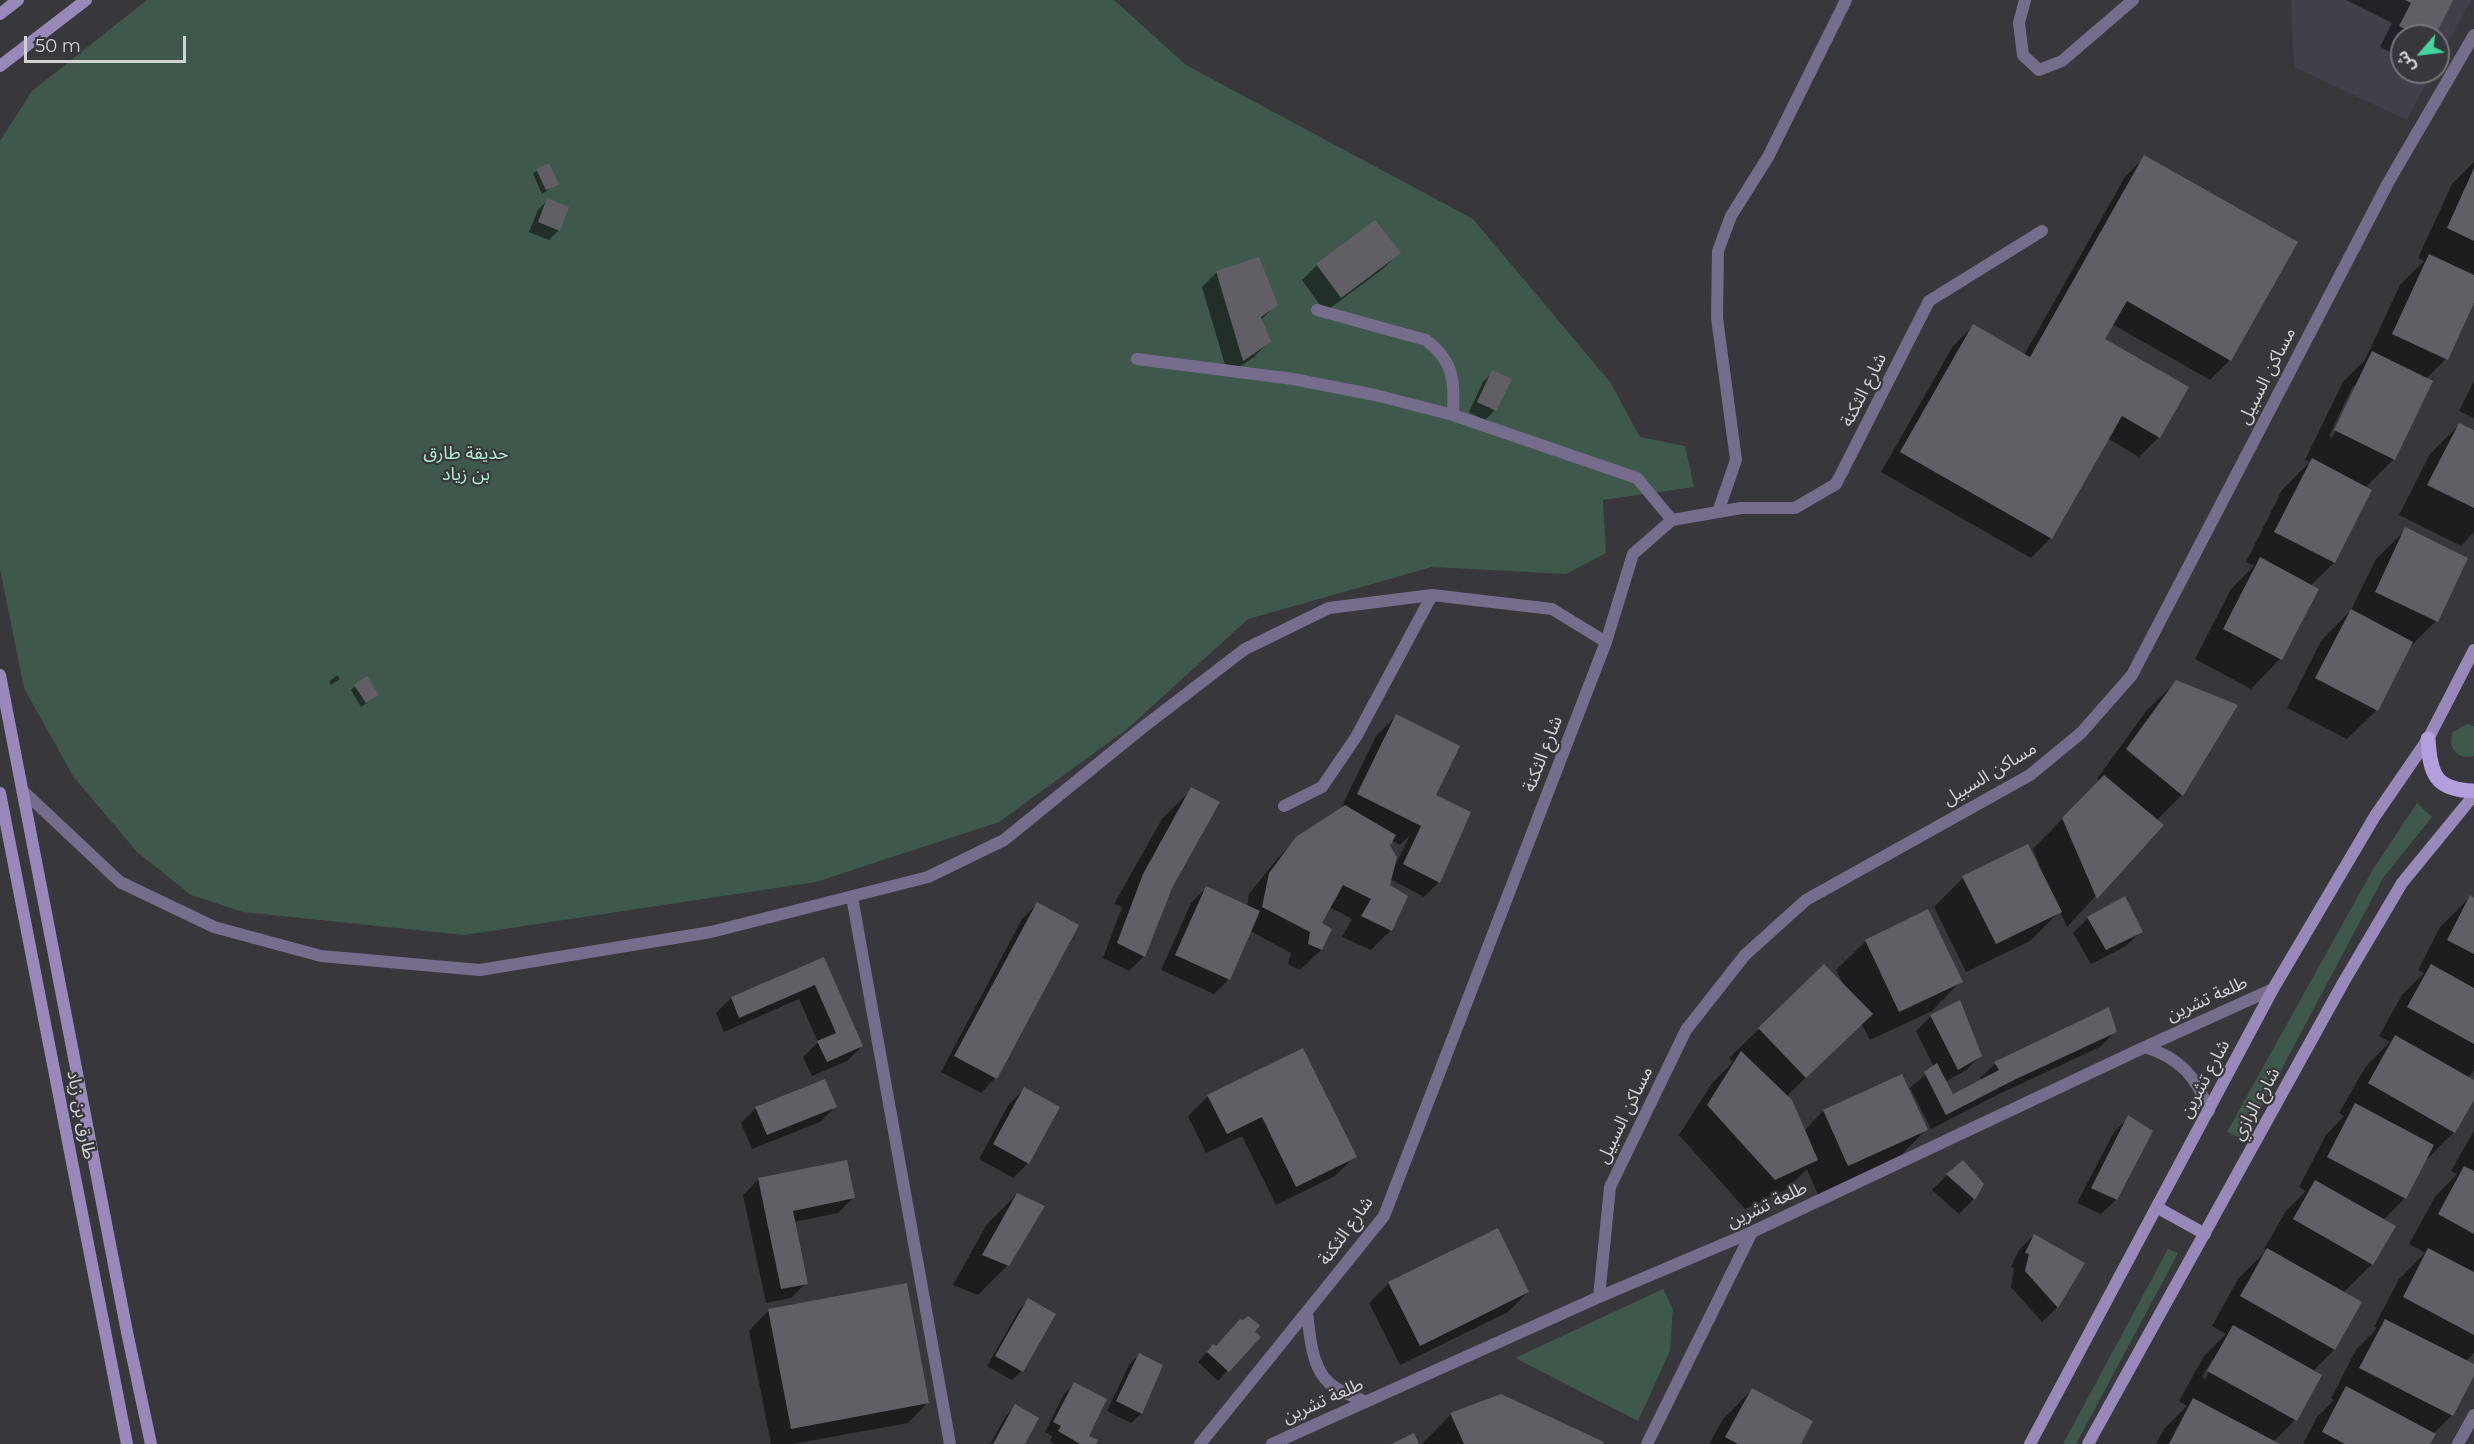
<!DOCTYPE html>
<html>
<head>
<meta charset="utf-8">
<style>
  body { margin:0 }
  #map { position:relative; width:2474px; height:1444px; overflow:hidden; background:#38373c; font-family:Montserrat,"Noto Sans Arabic",sans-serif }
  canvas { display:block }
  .north { position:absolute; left:2390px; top:24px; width:60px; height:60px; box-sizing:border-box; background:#38373c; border:2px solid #767579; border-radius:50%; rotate:242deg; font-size:16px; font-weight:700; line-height:24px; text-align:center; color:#d2d1d4 }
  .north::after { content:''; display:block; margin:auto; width:21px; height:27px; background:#46d49e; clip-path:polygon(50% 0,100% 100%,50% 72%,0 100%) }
  .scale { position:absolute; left:24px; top:36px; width:162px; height:27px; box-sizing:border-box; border:3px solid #d2d1d4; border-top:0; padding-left:8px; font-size:18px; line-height:21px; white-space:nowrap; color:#d2d1d4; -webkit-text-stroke:4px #38373c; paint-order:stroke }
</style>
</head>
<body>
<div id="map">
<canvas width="2474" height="1444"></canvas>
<div class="north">ش</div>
<div class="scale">50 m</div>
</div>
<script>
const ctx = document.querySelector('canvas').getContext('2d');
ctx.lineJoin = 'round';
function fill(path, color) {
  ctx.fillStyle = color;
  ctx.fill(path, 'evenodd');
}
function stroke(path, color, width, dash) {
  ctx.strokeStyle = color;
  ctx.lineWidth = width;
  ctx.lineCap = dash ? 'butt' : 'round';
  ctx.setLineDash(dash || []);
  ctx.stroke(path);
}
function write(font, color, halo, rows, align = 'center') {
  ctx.font = font + ' Montserrat,"Noto Sans Arabic",sans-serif';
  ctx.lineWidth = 4.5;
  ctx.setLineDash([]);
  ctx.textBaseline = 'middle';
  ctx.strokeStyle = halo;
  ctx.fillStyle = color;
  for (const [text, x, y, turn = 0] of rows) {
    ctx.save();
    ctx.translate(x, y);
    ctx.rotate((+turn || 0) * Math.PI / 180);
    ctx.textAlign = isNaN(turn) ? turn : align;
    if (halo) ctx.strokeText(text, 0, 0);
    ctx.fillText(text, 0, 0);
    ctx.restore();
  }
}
fill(new Path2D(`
  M2291,0H2471L2438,61V36H2402V72H2432L2407,120L2294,67Z`), '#423f4a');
fill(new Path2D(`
  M147,0H1114L1186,65L1473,219L1610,382L1640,437L1685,446L1694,487L1603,500L1606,553L1566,574L1432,567L1248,619L1126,730L999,822L816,882L464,935L243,912L191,895L137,852L73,776L24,688L0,569V141L32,91Z
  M2467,724L2474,726V756C2457,760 2447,748 2453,732Z
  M2417,803L2432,817L2383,878L2244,1140L2227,1132L2372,871Z
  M2168,1249L2178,1253L2076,1444H2063Z
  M1663,1289L1673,1309L1670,1351L1638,1421L1515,1358Z`), '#3f584c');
fill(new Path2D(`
  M2346,0H2452L2434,36H2402V58L2380,47L2392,23Z
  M2145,157L2230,360L2210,380L2112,324L2103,340L2159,437L2139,457L2107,438L2051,538L2031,558L1881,472L1953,346L1973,326L2024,355L2125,177Z
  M2474,162V300L2446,359L2426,379L2394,459L2365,488L2370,490L2334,563L2310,586L2280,659L2251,689L2195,659L2231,589L2254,566L2246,562L2282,490L2310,462L2305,460L2343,382L2365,360L2400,285L2424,261L2418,258L2452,184ZM2353,386H2357L2332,438L2329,436Z
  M537,170L557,184L542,194L533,174Z
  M548,200L559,230L549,240L529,232L538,210Z
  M1375,222L1399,253L1384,268L1325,312L1302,280L1317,265Z
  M1217,272L1276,305L1261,320L1269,342L1254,357L1228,375L1202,287Z
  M1493,372L1495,410L1485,420L1469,412L1483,382Z
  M2474,381V418L2459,411Z
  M2459,425L2474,432V532L2461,546L2399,515L2430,454Z
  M2406,529L2436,621L2407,650L2377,710L2347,739L2287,708L2321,641L2351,610L2376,559Z
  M337,675L340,679L331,685L329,682Z
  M2176,682L2236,706L2182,795L2156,821L2161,825L2067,927L2060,911L2030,941L1966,972L1934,907L1963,878L2039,864L2033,849L2099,781L2097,779L2146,711Z
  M355,686L378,695L361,707L351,690Z
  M1396,716L1432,801L1439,882L1424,897L1390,879L1388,885L1391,930L1371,950L1342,937L1352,919L1329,907L1320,923L1330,929L1321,950L1300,970L1288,964L1291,953L1250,931L1229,979L1214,994L1161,970L1191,903L1206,888L1247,906L1249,894L1277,859L1297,839L1340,810L1376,736ZM1410,835L1394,868H1393L1388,846L1391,840L1400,845Z
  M1192,789L1170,888L1144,956L1129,971L1103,958L1122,907L1114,904L1162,819Z
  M2470,897L2474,900V1071L2467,1078L2474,1082V1097L2454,1132L2424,1162L2405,1198L2383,1220L2372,1264L2343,1293L2360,1303L2334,1350L2313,1371L2320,1375L2295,1420L2273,1442L2276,1444H2156L2164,1429L2187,1406L2179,1401L2204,1356L2226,1334L2212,1326L2238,1279L2267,1250L2264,1249L2286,1211L2306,1191L2299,1187L2326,1135L2344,1116L2339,1113L2366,1066L2390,1042L2379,1036L2402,995L2424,973L2418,970L2440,927ZM2212,1360H2215L2205,1379L2202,1377Z
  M1037,904L995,1078L981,1093L941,1072L1022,919Z
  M2088,918L2141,931L2126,946L2091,964L2073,933Z
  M1866,941L1961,981L1932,1011L1870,1040L1861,1023L1786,1097L1804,1131L1823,1111L1902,1076L1926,1130L1897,1159L1818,1195L1807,1169L1787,1189L1745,1209L1679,1135L1712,1083L1733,1062L1729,1058L1824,966L1843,984L1836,970Z
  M824,959L862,1046L847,1061L812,1076L803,1057L818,1042L799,999L724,1032L716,1013L731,998Z
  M1931,1016L1981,1055L1966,1070L1945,1082L1952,1096L1982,1080L1980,1078L1995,1064L2115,1032L2100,1047L1997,1095L1931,1129L1910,1088L1934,1067L1916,1031Z
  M1302,1050L1355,1156L1335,1176L1276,1205L1242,1136L1206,1153L1188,1116L1208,1096Z
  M1024,1089L1028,1163L1013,1178L979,1159L1009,1104Z
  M835,1107L820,1122L752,1149L741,1123L756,1108Z
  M2129,1117L2116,1200L2101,1214L2077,1203L2114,1132Z
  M2474,1131V1353L2465,1362L2474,1366V1372L2452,1415L2433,1434L2428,1444H2303L2317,1417L2334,1400L2331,1398L2356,1350L2377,1328L2374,1327L2399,1279L2425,1253L2409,1244L2435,1197L2457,1174L2451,1171Z
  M846,1162L853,1198L838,1213L794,1222L806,1283L791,1298L766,1303L743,1195L758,1180Z
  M1947,1175L1982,1185L1974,1199L1959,1214L1932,1190Z
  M1017,1194L1008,1265L978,1295L953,1285L987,1224Z
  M2034,1235L2083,1263L2057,1308L2042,1322L2011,1287L2014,1268L2011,1267L2019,1250Z
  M1389,1283L1528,1292L1508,1312L1400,1365L1369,1303Z
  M1028,1300L1022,1371L1012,1380L987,1366L1019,1310Z
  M769,1310L928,1402L908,1423L793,1444H771L749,1331Z
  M1253,1332L1259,1337L1218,1381L1198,1362L1213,1346L1215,1347Z
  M1139,1355L1161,1366L1141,1414L1131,1423L1107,1411L1129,1365Z
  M1074,1384L1087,1436L1095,1444H1054L1050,1441L1052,1436L1045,1432L1064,1394Z
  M1753,1389L1799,1444H1709L1723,1419Z
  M1016,1406L1023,1444H990L1006,1416Z
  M1451,1414L1601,1444H1422Z`), '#0007');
fill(new Path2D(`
  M2405,0H2453L2435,36H2418L2399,26L2411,3Z
  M2144,155L2298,242L2231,361L2127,301L2105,339L2189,387L2160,438L2122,416L2052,539L1900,452L1973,324L2030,357Z
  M549,163L559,185L546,190L536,169Z
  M2474,168V241L2447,228Z
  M547,198L569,207L560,231L538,222Z
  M1375,220L1401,253L1341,298L1316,264Z
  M2429,254L2474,275V303L2448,360L2392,334Z
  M1259,257L1278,305L1261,317L1271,342L1243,361L1216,271Z
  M2372,351L2433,381L2395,460L2334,430Z
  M1492,370L1512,379L1496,411L1477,402Z
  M2459,423L2474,430V508L2427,485Z
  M2312,458L2372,490L2335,563L2274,532Z
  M2405,527L2468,558L2438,622L2375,592Z
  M2260,557L2319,589L2282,660L2223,629Z
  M2351,609L2413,642L2378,711L2315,678Z
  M367,676L379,695L366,703L354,685Z
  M2176,680L2238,705L2183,796L2126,749Z
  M1396,714L1460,746L1436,795L1471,812L1440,883L1403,864L1421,826L1357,794Z
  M2104,775L2164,825L2097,899L2062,818Z
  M1191,787L1220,802L1172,888L1145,957L1117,943L1143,874Z
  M1345,805L1396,835L1390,846L1397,857L1390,885L1408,896L1392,931L1361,916L1371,899L1343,885L1322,923L1332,929L1322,950L1308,944L1310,932L1262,907L1269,873L1296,837Z
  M2028,844L2062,912L1996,944L1962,876Z
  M1206,886L1260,911L1230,980L1175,955Z
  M2470,895L2474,898V954L2447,940Z
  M2125,896L2143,932L2106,950L2087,917Z
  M1037,902L1079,925L997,1079L954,1056Z
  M1928,909L1963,982L1899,1012L1865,940Z
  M824,957L863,1046L827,1062L817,1041L836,1033L815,985L739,1018L731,997Z
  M1824,964L1873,1014L1806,1078L1758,1028Z
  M2431,964L2474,988V1044L2407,1007Z
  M1960,1000L1982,1056L1958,1070L1930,1015Z
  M2109,1007L2117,1032L2014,1080L1946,1115L1924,1072L1937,1063L1953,1094L1999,1070L1994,1062Z
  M2395,1035L2474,1080V1100L2455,1133L2368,1083Z
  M1303,1048L1357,1157L1296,1187L1262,1117L1227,1134L1207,1095Z
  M1741,1051L1792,1100L1818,1160L1775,1180L1707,1105Z
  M1902,1074L1928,1130L1848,1166L1823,1110Z
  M825,1079L837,1107L767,1135L755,1107Z
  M1024,1087L1060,1107L1029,1164L993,1144Z
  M2355,1103L2434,1145L2406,1199L2327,1157Z
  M2128,1115L2153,1131L2117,1200L2091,1188Z
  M847,1160L855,1198L793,1211L808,1284L781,1289L758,1178Z
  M1963,1160L1984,1184L1975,1200L1946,1174Z
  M2464,1166L2474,1171V1234L2438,1214Z
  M2315,1180L2396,1226L2373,1265L2293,1219Z
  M1017,1193L1045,1206L1009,1266L982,1255Z
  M1498,1228L1529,1292L1420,1346L1388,1282Z
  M2034,1234L2085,1263L2058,1308L2025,1271L2029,1254L2025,1253Z
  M2267,1248L2362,1302L2335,1350L2240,1296Z
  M2428,1248L2474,1272V1335L2403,1297Z
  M907,1283L929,1403L791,1429L768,1309Z
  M1028,1298L1056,1314L1023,1372L995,1356Z
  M1248,1316L1260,1325L1255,1332L1261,1337L1229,1372L1207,1352L1213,1344L1216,1346L1240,1319L1243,1320Z
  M2385,1319L2474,1364V1376L2453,1416L2359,1368Z
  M2233,1325L2322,1375L2297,1421L2207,1371Z
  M1139,1353L1163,1365L1142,1414L1116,1401Z
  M1074,1382L1107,1399L1089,1436L1098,1440L1096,1444H1080L1058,1431L1061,1426L1053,1422Z
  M2346,1386L2436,1434L2430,1444H2345L2322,1432Z
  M1752,1388L1813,1421L1801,1444H1738L1725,1437Z
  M1501,1394L1604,1442L1603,1444H1464L1450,1413Z
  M2193,1398L2280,1444H2169Z
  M1015,1404L1039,1418L1025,1444H993Z
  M1414,1433L1419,1444H1391Z`), '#615f65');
stroke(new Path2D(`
  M2025,0L2019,23L2023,55L2039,70L2062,61L2133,0
  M1317,310L1426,340C1455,362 1454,381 1453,415
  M1137,359L1293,379L1375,395L1453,415L1637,478L1672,520
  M1718,512L1736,460L1717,318L1718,251L1731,216L1768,157L1846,0
  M1284,806L1322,787L1356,737L1432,595`), '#766c8b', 12);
stroke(new Path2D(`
  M22,790L120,882L214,927L321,956L480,970L711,932L928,877L1004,840L1142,728L1245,649L1329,608L1432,595L1552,609L1606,642
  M852,897L950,1444
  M2145,1047C2180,1058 2197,1077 2209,1111
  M1599,1297L1610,1187L1686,1030L1745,955L1806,900L2030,775L2081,733L2132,675L2389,181L2474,35
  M1307,1312C1310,1336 1311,1374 1336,1388C1345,1394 1356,1397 1366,1402
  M1200,1444L1384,1216L1606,642L1633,554L1672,520L1741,508H1795L1836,484L1929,301L2042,231
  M1272,1444L1599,1297L1752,1232L2145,1047L2273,989
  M1647,1444L1752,1232
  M2458,1444L2474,1415`), '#766c8b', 12);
stroke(new Path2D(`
  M0,14L18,0
  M0,66L86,0
  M0,675L127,1332L151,1444
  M0,793L127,1444
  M2158,1208L2205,1234
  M2030,1444L2273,989L2375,816L2428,739L2474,650
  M2088,1444L2343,983L2402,883L2474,795`), '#9989ba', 12);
stroke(new Path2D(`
  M2428,739C2430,774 2435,790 2474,791`), '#b49fde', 15);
write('18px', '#d2d1d4', '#38373c', [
  ["مساكن السبيل",2267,376,-63],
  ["شارع الثكنة",1864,390,-63],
  ["شارع الثكنة",1543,754,-69],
  ["مساكن السبيل",1990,774,-31],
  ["طلعة تشرين",2207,999,-24],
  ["شارع تشرين",2205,1079,-62],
  ["شارع الرازي",2256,1104,-61],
  ["طارق بن زياد",81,1115,79],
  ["مساكن السبيل",1625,1115,-64],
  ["طلعة تشرين",1767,1205,-25],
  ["شارع الثكنة",1346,1231,-54],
  ["طلعة تشرين",1323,1401,-24]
]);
write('18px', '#afefd0', '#38373c', [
  ["حديقة طارق",466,454],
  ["بن زياد",466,475]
]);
</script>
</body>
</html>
